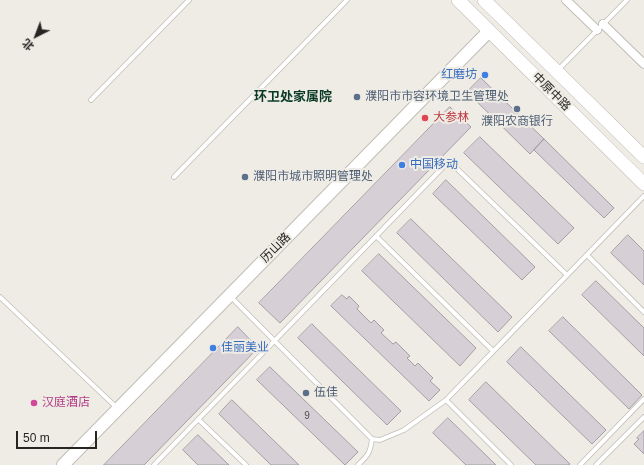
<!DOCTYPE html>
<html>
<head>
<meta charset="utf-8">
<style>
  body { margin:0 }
  #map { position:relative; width:644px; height:465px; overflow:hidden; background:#efece5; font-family:Helvetica,"Noto Sans SC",sans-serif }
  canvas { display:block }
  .north { position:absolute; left:16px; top:16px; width:40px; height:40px; -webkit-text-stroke:3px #efece5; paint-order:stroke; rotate:222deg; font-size:11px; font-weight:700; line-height:16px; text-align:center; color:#262522 }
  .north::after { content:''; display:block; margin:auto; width:14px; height:18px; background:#262522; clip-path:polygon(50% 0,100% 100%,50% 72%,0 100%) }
  .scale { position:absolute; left:16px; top:431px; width:81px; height:18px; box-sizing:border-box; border:2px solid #262522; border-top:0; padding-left:5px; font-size:12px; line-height:14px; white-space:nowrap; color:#262522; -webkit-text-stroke:3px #efece5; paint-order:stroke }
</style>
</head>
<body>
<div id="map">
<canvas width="644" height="465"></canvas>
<div class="north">北</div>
<div class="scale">50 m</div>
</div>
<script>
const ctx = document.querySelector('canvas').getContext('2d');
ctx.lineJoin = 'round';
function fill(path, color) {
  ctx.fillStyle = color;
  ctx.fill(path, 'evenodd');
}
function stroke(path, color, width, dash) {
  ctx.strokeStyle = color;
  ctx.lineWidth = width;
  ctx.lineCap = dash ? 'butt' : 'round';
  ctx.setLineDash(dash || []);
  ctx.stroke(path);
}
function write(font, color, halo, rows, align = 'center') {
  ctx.font = font + ' Helvetica,"Noto Sans SC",sans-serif';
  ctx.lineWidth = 4;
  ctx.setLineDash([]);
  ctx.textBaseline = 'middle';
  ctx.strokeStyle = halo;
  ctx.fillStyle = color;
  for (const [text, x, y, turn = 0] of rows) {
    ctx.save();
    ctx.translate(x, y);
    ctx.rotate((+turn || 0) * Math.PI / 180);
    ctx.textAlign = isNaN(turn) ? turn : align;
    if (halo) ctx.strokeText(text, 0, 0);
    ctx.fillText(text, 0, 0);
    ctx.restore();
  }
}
const building = new Path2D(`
  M481,78L544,139L530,154L467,92Z
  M450,107L471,127L280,323L259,303Z
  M480,137L574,228L558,244L464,153Z
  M544,139L614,208L604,218L534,150Z
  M446,180L535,267L522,280L433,194Z
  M411,219L512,317L498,332L397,233Z
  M628,235L644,251V285L611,253Z
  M379,254L476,348L460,366L362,271Z
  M596,281L644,328V356L582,295Z
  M342,295L347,299L349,296L359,306L357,309L371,323L374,320L384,330L381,333L393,344L396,342L410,356L407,358L415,366L418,363L433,378L430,381L440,390L429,401L331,306Z
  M563,317L642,395L629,409L549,331Z
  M312,324L401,411L387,425L298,338Z
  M238,327L258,348L144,465H104Z
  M521,347L606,430L592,444L507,362Z
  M270,367L358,452L345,465L257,380Z
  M486,382L570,464L569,465H536L469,400Z
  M232,400L299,465H271L219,414Z
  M448,418L496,465H466L433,433Z
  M644,431V454L634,444L639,439L637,438Z
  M198,435L229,465H198L183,450Z`);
fill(building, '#d6d0d6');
stroke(building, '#a39ea3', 1);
const lane = new Path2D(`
  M558,70L627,0
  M91,100L189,0
  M174,177L347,0
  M376,236L493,351
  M587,255L644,312
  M230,296L372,439L380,440L404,430L446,400L644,196
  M0,297L116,407
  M446,400L511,465
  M199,420L246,465
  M154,465L449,161L567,275
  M358,465C368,455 370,454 372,439
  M580,465L644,399
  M596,465L644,417`);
const street = new Path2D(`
  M566,0L597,30
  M603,24L644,64`);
const secondary = new Path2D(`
  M63,465L489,31`);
const primary = new Path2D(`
  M458,0L644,184
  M484,0L644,157`);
stroke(lane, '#c0bdb7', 5.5);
stroke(street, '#c0bdb7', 10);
stroke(secondary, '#c0bdb7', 14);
stroke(primary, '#c0bdb7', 14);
stroke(lane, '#fff', 4);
stroke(street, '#fff', 8);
stroke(secondary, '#fff', 12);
stroke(primary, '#fff', 13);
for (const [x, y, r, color] of [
  [485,75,4,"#3f7fe0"],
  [357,97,4,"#5c6f8a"],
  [517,109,4,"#5c6f8a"],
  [425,118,4,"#e0444e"],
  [402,165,4,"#3f7fe0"],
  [245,177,4,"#5c6f8a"],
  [213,348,4,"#3f7fe0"],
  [306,393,4,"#5c6f8a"],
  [34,403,4,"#d1479c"]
]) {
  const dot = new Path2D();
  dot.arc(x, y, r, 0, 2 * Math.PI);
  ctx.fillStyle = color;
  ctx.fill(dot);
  stroke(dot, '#efece5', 1.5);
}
write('10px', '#52504f', null, [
  ["9",307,416]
]);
write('12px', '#366cbe', '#efece5', [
  ["红磨坊",477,75,"right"],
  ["中国移动",410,165],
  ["佳丽美业",221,348]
], 'left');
write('12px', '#262522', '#efece5', [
  ["中原中路",551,92,45],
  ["历山路",276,248,-45]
]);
write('12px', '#4e5e75', '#efece5', [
  ["濮阳市市容环境卫生管理处",365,97],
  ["濮阳农商银行",517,122,"center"],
  ["濮阳市城市照明管理处",253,177],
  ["伍佳",314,393]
], 'left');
write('12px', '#be3a42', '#efece5', [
  ["大参林",433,118]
], 'left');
write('12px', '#b23c85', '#efece5', [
  ["汉庭酒店",42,403]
], 'left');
write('bold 13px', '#0a3a27', '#efece5', [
  ["环卫处家属院",293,97]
]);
</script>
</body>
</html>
